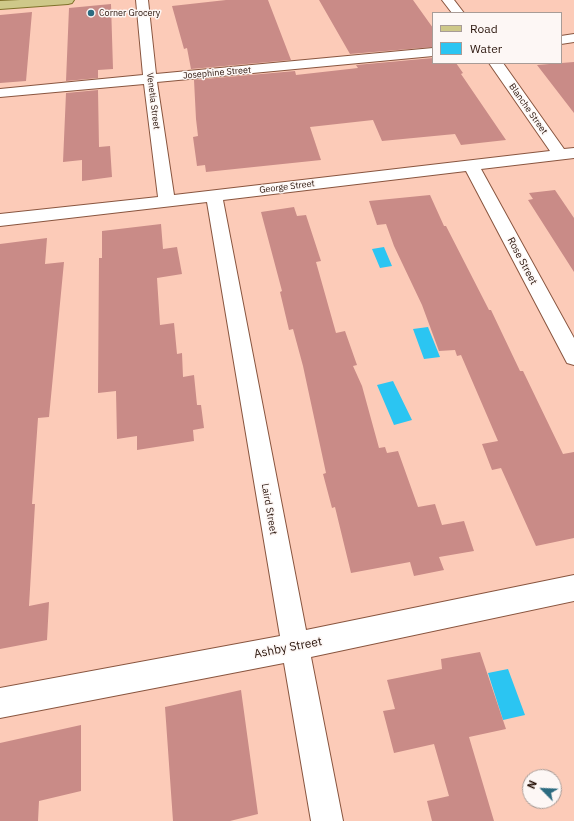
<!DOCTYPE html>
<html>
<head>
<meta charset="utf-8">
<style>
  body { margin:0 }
  #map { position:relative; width:574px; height:821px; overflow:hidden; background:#fccbb8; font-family:"IBM Plex Sans",sans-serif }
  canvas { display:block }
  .legend { position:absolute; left:432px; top:12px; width:130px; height:52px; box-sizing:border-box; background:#fdf7f5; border:1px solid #a89c97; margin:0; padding:5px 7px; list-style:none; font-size:12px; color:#29140b }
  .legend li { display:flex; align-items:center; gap:8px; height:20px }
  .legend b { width:20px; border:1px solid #a89c97 }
  .north { position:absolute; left:522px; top:769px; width:40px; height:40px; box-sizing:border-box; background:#fdf7f5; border:1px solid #a89c97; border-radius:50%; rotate:294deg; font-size:11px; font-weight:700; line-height:16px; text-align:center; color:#29140b }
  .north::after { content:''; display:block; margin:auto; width:14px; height:18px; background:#2c6b80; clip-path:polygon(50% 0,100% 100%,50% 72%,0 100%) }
</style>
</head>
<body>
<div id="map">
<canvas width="574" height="821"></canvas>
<ul class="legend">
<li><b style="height:5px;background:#cec889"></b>Road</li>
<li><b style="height:11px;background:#2bc5f2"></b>Water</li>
</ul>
<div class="north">N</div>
</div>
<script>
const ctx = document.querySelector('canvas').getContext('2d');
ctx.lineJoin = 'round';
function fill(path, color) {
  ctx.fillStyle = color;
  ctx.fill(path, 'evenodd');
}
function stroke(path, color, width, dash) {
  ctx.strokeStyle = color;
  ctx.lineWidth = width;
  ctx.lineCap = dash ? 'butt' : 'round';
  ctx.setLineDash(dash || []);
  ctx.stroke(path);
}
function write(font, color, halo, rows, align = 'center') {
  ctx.font = font + ' "IBM Plex Sans",sans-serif';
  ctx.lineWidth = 3;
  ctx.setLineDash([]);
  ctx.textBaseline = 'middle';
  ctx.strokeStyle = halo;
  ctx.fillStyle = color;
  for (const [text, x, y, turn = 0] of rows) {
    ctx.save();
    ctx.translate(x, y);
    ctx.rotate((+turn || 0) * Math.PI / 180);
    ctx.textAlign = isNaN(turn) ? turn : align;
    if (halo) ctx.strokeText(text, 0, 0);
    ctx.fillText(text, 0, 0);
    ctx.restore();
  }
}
fill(new Path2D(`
  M384,247L392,266L380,268L372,249Z
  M428,327L440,357L424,359L413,329Z
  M393,381L412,420L394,425L377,385Z
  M508,669L525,715L503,720L488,673Z`), '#2bc5f2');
fill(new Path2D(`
  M226,0H268L291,60L191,69L187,48L184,49L172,6Z
  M319,0H413L433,28V47L350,54Z
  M111,4L113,69L98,70V78L66,81L69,8Z
  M32,12L26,81L0,83V15Z
  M433,58V63H456L463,73L461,74L506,140L461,145L455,134L382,141L373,120L310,127L321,160L206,172L205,165L197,166L193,137L198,136L196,119L194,80L295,71L296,75L358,68L356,65Z
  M574,62V113L537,65Z
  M98,90L99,147L110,146L112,177L82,181V160L63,162L66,93Z
  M555,190L574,218V272L528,200L533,199L529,193Z
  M430,195L444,226H446L489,310H491L520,371H523L563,454L574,452V538L536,546L501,468L492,470L482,444L498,441L461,355L457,356L455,350L439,351L422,305L394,246L386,224L377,225L369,201Z
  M294,207L297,216L306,215L321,261L316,262L336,333L345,331L357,365L353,366L362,386L379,448L385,447L387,453L398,451L418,507L435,504L442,525L464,521L474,551L439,557L444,570L414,576L410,562L351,573L335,507L332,508L323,474L326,473L303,366L293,329L289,330L280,292L282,291L261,212Z
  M161,224L163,249L177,247L182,274L157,278L160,325L174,323L177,354L182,353L183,377L194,375L197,405H201L204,428L193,430L194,441L137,450V436L117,439L116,391L98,393L99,258H102V231Z
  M47,238L45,264L64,262L49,417L38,418L32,504H35L29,606L49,602L47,640L0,649V244Z
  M480,652L506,729L469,737L494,821H432L427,801L449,796L434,744L394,753L383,711L395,709L387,680L442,669L441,659Z
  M241,690L258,814L230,821H173L165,707Z
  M81,725V791L39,801L38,821H0V743Z`), '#c98b87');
const minor = new Path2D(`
  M136,0H148L156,74L433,48V56L157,82L174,195L550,151L489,63H503L564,149L574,148V158L481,169L574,338V365L567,363L466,171L223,200L306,630L574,575V601L311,657L343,821H311L284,663L0,718V688L280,636L207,202L0,226V214L158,197L144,84L0,97V89L143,75Z
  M442,0H454L464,13H452Z
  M574,34V42L561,44V36Z`);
const major = new Path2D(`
  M20,0H74L72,3L68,4L0,9V1Z`);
stroke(minor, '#89553f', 2);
stroke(major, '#7f712a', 2);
fill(minor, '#fff');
fill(major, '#cec889');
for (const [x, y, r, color] of [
  [91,13,4,"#2c6b80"]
]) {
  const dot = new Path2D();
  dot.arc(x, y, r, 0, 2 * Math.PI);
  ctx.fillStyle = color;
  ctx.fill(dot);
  stroke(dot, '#fdf7f5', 1.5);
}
write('9px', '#29140b', '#fdf7f5', [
  ["Corner Grocery",99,13]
], 'left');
write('9px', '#29140b', '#fdf7f5', [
  ["Josephine Street",217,73,-5],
  ["Venetia Street",153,101,83],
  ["Blanche Street",528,109,55],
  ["George Street",287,187,-7]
]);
write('10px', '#29140b', '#fdf7f5', [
  ["Rose Street",522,261,62],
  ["Laird Street",269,509,80]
]);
write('12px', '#29140b', '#fdf7f5', [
  ["Ashby Street",288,648,-11]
]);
</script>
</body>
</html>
